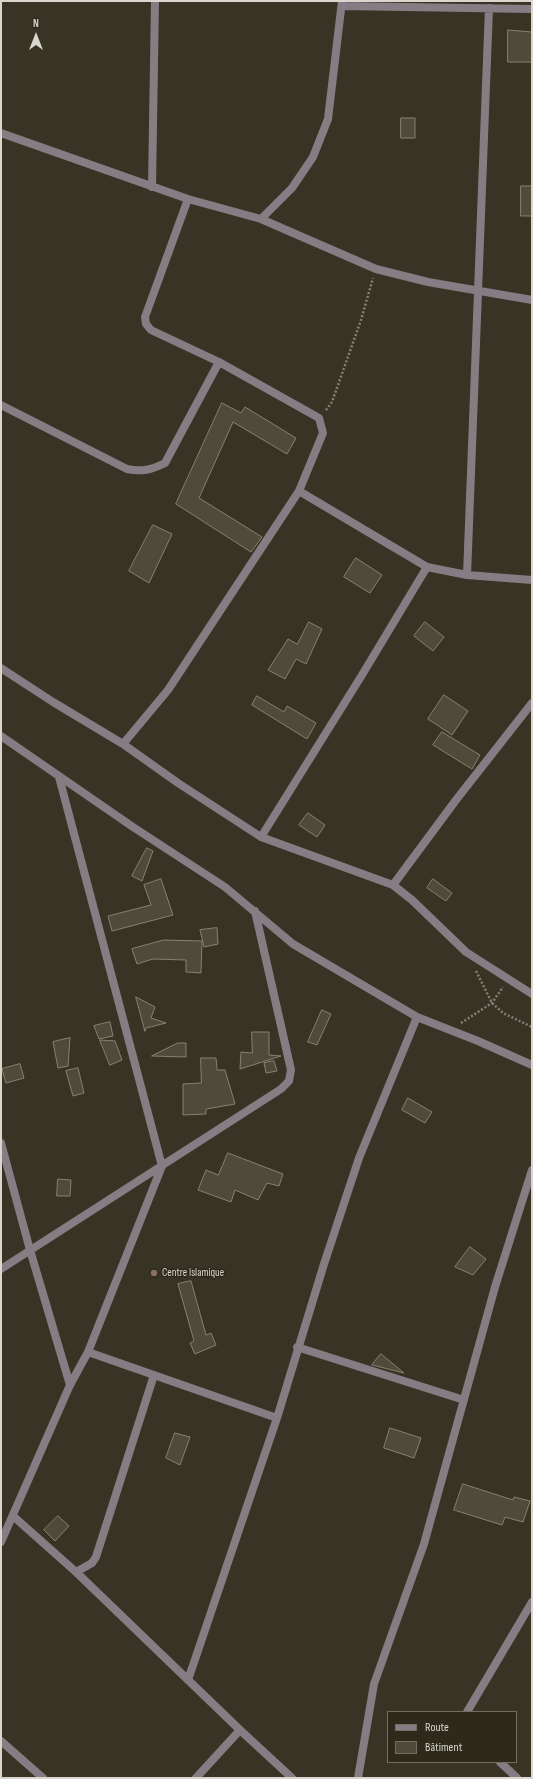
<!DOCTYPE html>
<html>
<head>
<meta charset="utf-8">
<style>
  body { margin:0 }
  #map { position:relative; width:533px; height:1779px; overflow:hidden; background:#383425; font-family:"Sofia Sans Condensed",sans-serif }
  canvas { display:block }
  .frame { position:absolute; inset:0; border:2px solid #d8d6cd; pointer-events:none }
  .legend { position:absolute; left:387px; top:1711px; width:130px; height:52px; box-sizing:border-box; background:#2e2a1b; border:1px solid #726f62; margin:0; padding:5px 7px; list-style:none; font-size:12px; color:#d8d6cd }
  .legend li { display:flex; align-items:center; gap:8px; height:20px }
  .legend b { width:20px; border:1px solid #726f62 }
  .north { position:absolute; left:16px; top:16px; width:40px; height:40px; -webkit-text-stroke:3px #2e2a1b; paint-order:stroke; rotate:0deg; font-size:11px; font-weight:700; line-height:16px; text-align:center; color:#d8d6cd }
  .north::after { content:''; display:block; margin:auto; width:14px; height:18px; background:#d8d6cd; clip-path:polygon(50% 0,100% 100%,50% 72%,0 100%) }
</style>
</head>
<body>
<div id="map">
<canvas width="533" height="1779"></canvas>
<div class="frame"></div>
<ul class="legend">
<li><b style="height:5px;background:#847e84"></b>Route</li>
<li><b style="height:11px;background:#4f4b3b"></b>Bâtiment</li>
</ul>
<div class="north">N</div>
</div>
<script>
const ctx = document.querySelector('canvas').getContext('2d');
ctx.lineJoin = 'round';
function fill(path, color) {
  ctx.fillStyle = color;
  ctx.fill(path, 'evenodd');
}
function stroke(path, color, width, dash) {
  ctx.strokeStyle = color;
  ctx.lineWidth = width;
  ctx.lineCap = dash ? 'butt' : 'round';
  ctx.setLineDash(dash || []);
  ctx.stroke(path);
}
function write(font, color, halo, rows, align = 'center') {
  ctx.font = font + ' "Sofia Sans Condensed",sans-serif';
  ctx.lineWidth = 3;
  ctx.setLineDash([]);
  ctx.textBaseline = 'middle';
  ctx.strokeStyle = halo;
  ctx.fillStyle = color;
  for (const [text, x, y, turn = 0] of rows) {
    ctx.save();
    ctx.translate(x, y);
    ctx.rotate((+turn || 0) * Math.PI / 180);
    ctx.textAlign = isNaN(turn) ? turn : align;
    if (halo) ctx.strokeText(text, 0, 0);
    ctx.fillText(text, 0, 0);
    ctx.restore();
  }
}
const building = new Path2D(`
  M508,30L532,32V62H508Z
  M401,118H415V138H401Z
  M521,186H532V216H521Z
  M222,403L241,413L245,407L296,438L287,454L233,422L199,498L262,537L251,552L176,504Z
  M153,525L172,534L149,583L129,571Z
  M356,558L382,575L370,593L344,577Z
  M309,622L322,629L306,664L296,659L285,679L268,670L288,639L297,644Z
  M425,622L444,637L433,651L414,636Z
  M444,695L468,711L452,735L428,719Z
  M257,696L284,712L287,706L316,723L307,739L252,705Z
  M442,732L480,755L472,769L433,745Z
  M308,813L325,825L317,837L299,825Z
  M147,848L153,851L142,881L132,876Z
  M161,879L173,915L112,931L108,916L151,905L144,885Z
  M433,879L452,893L446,901L427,888Z
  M217,928L218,944L204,947L200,930Z
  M164,940L202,941L201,973L186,972V960L153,959L137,964L132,949Z
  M136,997L155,1007L151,1018L166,1023L146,1028L145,1031Z
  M322,1010L331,1014L317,1045L308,1042Z
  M110,1022L113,1036L99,1039L94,1026Z
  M252,1032H269V1055L281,1056L240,1069L241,1052L252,1053Z
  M70,1038L68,1066L58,1068L53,1042Z
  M100,1040L115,1041L122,1060L110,1065Z
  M178,1043H186V1057L152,1056Z
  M201,1058H216L217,1070H225L235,1104L206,1109V1114L183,1115V1084L201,1083Z
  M274,1061L277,1071L266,1073L264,1063Z
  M20,1064L24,1078L6,1083L2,1069Z
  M78,1068L84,1093L73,1096L66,1071Z
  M408,1098L432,1112L425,1123L402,1110Z
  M228,1153L283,1174L279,1186L267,1183L258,1200L235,1190L231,1202L198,1190L206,1170L218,1175Z
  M58,1179L71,1180L70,1196H57Z
  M470,1247L486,1259L473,1275L455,1267Z
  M191,1281L206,1335L211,1333L216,1345L195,1354L190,1343L194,1341L178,1284Z
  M381,1354L404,1373L372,1365Z
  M390,1428L421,1438L414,1458L384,1448Z
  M175,1433L190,1437L180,1465L166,1458Z
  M463,1484L513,1500L514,1497L530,1501L523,1522L505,1517L502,1525L454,1510Z
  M58,1516L69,1526L55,1541L44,1530Z`);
fill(building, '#4f4b3b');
stroke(building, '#868170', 1);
stroke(new Path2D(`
  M326,410L332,402L361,320L373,278
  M476,971L492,1003L503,1013L532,1027
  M461,1023L492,1003L503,987`), '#848074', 2.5, [2, 2]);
stroke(new Path2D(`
  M342,6L532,9
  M1,133L188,199L261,219L376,269L428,282L532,300
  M152,187L155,1
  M261,219L292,188L313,157L328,119L342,1
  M1,405L127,469C142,472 151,470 165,463L219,362
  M299,491L427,567L467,575L532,580
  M467,575L489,8
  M1,668L53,702L123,744L178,783L261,837L393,885L412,900L466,952L532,994
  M1,736L133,827L225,887L293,944L417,1017L478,1041L532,1065
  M123,744L168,690L299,491L323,433L319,418L219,362L151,330L146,324L145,317L188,199
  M261,837L362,675L427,567
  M393,885L456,800L532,703
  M1,1143L30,1250L70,1385
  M1,1269L281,1089L289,1081L291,1070L255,911
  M297,1347L464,1400
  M88,1352L277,1418
  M13,1516L76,1572L240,1730L292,1778
  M1,1542L70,1385L88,1352L162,1166L59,777
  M76,1572L92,1563L96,1557L154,1375
  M188,1680L277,1418L324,1264L359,1158L417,1017
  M467,1712L532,1602
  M1,1741L43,1778
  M500,1762L517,1778
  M196,1778L240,1730
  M358,1778L374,1684L424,1544L495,1287L532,1170`), '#847e84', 8);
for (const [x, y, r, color] of [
  [154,1273,4,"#8d6e63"]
]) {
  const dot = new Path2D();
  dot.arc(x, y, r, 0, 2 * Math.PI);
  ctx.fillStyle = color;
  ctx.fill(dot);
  stroke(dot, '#2e2a1b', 1.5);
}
write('11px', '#d8d6cd', '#2e2a1b', [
  ["Centre Islamique",162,1273]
], 'left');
</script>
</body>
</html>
